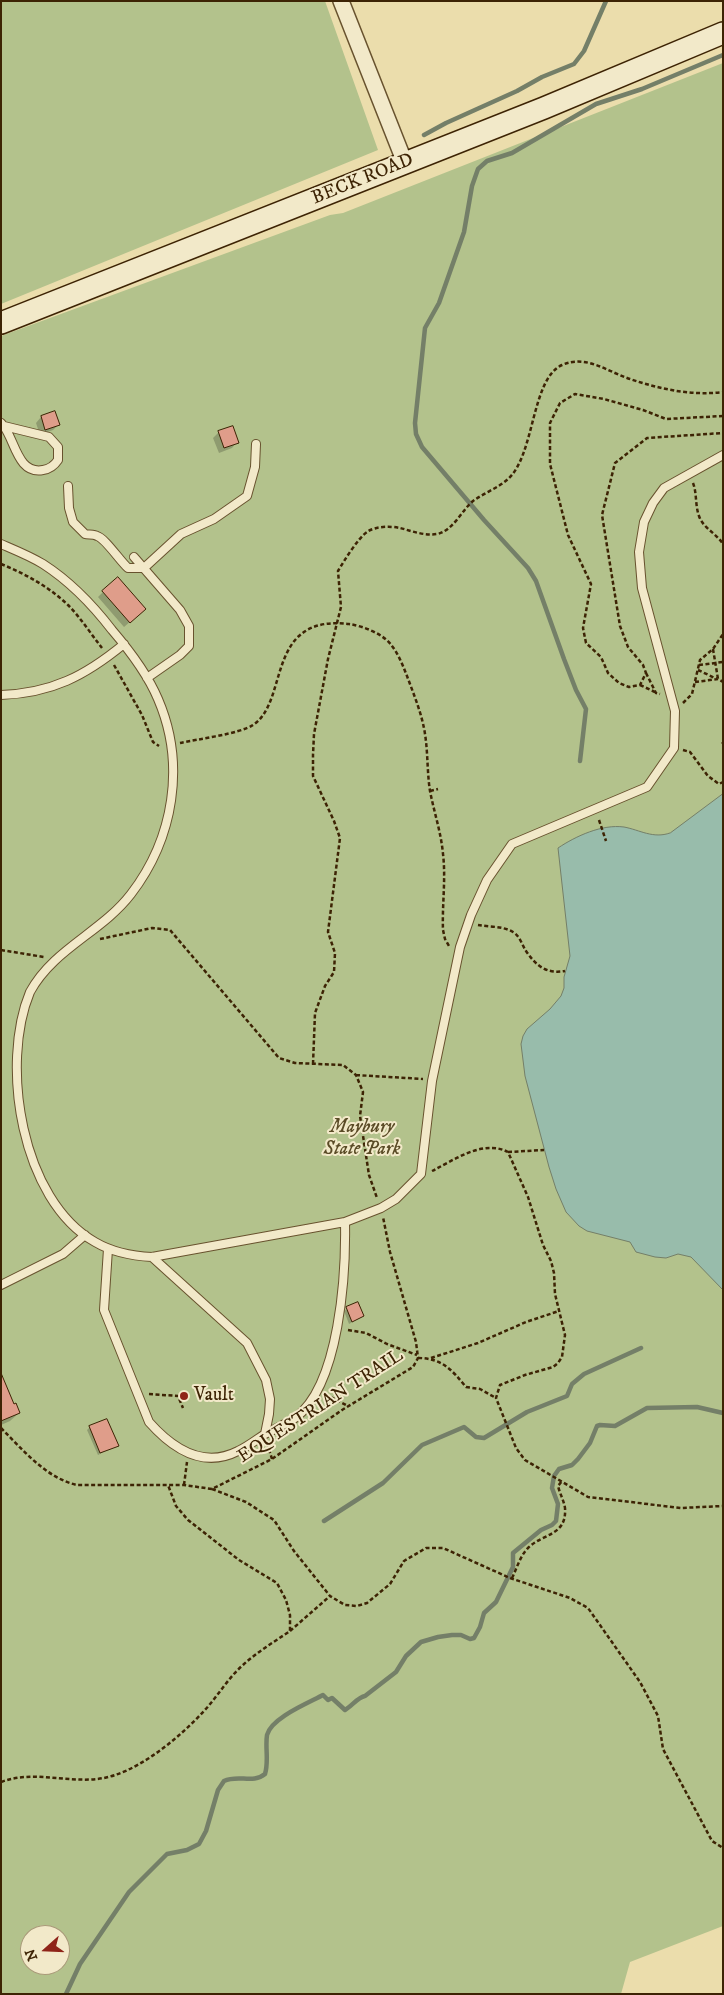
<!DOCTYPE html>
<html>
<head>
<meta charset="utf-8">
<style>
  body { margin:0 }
  #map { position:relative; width:724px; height:1995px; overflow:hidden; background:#ebddac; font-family:"IM FELL DW Pica",serif }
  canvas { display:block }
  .frame { position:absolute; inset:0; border:2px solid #3d2304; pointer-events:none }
  .north { position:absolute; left:20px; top:1925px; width:50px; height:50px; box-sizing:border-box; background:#f2e9c9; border:1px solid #aa9a7a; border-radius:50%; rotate:250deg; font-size:14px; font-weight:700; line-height:20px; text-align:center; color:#3d2304 }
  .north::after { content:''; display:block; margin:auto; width:18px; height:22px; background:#8f2418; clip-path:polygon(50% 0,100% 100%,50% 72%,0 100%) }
</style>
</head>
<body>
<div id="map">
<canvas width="724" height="1995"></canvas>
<div class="frame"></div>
<div class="north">N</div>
</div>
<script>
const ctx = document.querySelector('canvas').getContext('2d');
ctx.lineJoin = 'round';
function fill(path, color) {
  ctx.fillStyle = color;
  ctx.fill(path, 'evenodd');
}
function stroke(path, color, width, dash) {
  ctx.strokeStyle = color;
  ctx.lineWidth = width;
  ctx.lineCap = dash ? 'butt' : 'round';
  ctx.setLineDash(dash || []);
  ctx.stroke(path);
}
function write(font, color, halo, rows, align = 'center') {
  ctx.font = font + ' "IM FELL DW Pica",serif';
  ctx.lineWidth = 4;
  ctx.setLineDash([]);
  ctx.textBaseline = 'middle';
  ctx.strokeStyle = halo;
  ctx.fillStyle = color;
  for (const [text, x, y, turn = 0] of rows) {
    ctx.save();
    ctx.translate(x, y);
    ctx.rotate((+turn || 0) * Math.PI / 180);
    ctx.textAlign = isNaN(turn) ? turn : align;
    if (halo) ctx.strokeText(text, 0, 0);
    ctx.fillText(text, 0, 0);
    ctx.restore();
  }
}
fill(new Path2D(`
  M1,1H325L378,150L1,304Z
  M723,63V1926L630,1962L621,1994H1V336L330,215L343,213ZM30,1935H60V1965H30Z`), '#b3c28c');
const water = new Path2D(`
  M723,794V1290L691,1257L678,1254L666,1258L655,1257L636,1252L630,1242L587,1231L579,1226L566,1212L556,1189L549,1167L525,1076L521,1044L523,1036L527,1029L550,1009L561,996L564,988V977L570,956L558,848C576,836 602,824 624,827C640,830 653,839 670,833Z`);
fill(water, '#98bcab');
stroke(water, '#747f68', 1);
fill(new Path2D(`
  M55,413L58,425L53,430L40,435L36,423L41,417Z
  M219,432L237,442L232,448L219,453L213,438Z
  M103,592L139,614L124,627L98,597Z
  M357,1303L363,1316L349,1324L344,1311Z
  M1,1379L13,1405L19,1413L10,1421L1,1425Z
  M90,1427L117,1445L98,1455L87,1430Z`), '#0003');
stroke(new Path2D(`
  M424,135L446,123L517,91L542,77L574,64L584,51L606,1
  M580,761L586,709L576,690L564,659L536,581L528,568L484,520L422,447L416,434L415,423L425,328L439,303L464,232L472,186L478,169L487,161L512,153L596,104L642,89L723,55
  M324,1521L383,1483L422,1445L464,1427L476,1437L484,1438L527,1412L567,1396L572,1384L584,1374L641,1348
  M66,1994L80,1964L129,1892L167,1854L187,1850L199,1844L206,1831L218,1790L224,1781C238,1774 253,1784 265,1774C269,1761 265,1748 267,1735C271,1718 308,1703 323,1695L328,1700L332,1698L345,1710C352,1706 358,1697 365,1696L396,1672L406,1656L421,1642L438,1637L452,1635H461L470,1639L474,1638L480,1627L484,1613L496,1602L513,1567V1553L541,1530L552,1525L556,1521L558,1504L552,1488L554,1476L559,1469L572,1465L578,1459L590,1443L597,1426L600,1425L615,1426L647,1408L697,1407L723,1413`), '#747f68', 4.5);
const building = new Path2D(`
  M55,411L60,425L45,430L41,416Z
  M233,426L239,443L224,448L218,431Z
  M118,577L146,609L130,623L102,591Z
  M358,1302L364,1316L352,1322L346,1307Z
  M1,1373L14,1404L16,1403L20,1413L1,1421Z
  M107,1419L119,1446L100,1453L89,1426Z`);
fill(building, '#df9d8a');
stroke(building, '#3d2304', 1);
const service = new Path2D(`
  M1,423C15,436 16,475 43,470C50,469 54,466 58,460V447L49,437L4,426
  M68,486L69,508L73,522L85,534C88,535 94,534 97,536C105,538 120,561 128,568H144L181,534L214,519L247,496L255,467L256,444
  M1,544C15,550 30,556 43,564C71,582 92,604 112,630C130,651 147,673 158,699C186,764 174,838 131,894C102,932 53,949 30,992C0,1064 21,1200 95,1242C112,1252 132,1256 152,1257L345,1222L381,1208L396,1199L421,1174L432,1081L460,947L471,915L487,880L512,844L647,787L674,748L675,711L642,588L639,552L644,522L653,503L664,488L723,455
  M134,557L180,610L189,626V646L180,655L147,678
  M1,695C52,693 85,676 124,644
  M108,1249L104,1310L149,1422C172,1448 203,1469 238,1451C247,1447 256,1440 265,1434L269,1414L270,1399L266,1380L247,1343L152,1257
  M1,1285L63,1254L85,1235
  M265,1434C275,1429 286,1424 295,1418C340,1385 346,1273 345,1222`);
const minor = new Path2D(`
  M341,1L405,163`);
const secondary = new Path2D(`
  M1,323L544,108L723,33`);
stroke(service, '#68522e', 10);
stroke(minor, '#68522e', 18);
stroke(secondary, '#3d2304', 24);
stroke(new Path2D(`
  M723,416L666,419L643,410L604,399L575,394L560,403L550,423V464L568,535L591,584L583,628L586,643L601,657L608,673L619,683L629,687L640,685L646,673L643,665L628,647L620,626L602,515L615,463L647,438L723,433
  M693,483C697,493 695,505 699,516C703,528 716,533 723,544
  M1,564C26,574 49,587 68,605C80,617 91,634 102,648
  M713,649L718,679
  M114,665L142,715L153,742L159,746
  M699,665L723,662
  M698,670L717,679
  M646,673L656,693L660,694
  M695,682L718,679L723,682
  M640,685L655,692
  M683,703L692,694L700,660L713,649L723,634
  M722,742L723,743
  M180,743C198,739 239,734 253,725C279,708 274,659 299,636C313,623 332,622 349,624C363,626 384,634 392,646C399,655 403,666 407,676C414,695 422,714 425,734C428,753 427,772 430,791C434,812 441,832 443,854C446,879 442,905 443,930L445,939L449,946
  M683,750L690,752L708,776L719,784L723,782
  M430,791L438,789
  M599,820L606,841
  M478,925C489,927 503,926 513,932C520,936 522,945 526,951C537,967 547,974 565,971
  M100,939L152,928L170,930L279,1058L295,1063L343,1065L356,1075L363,1092L360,1116L369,1175L377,1198
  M1,950L44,957
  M313,1064L315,1013L325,986L334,972L335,953L328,932L340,838L334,821L313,776V755L314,734L328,659L341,607L338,571C344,561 358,538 367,532C375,526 391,526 400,528C412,531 424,536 437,534C453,531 462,510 473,501C484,493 498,488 508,479C535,455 531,379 562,365C586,354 608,372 630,379C660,389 691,396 723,392
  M356,1075L423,1079
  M508,1152L544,1150
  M432,1171C454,1160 483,1139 508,1152L528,1197L543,1245L551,1261L554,1273L555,1294L565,1335L562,1357L558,1363L553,1367L525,1375L500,1385L496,1398L516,1448L525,1460L588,1497L681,1508L723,1506
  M348,1330L366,1333L387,1344L417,1355
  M418,1358C442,1358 452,1370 466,1387L480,1389L496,1398
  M431,1358L478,1343L526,1322L559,1311
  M149,1394L178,1396L183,1408
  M325,1394L348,1406
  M1,1428C23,1450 46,1478 77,1485H184L212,1489L272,1459L342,1410L413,1367L418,1358L416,1342L390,1252L383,1217
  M267,1443L272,1459
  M184,1485L187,1462
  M212,1489L246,1502L274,1520L294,1551L330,1596L345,1605L357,1606L367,1603L390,1584L404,1561L426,1548H443L510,1578L570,1598L588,1608L640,1682L658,1716L663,1749L712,1841L723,1848
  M512,1578C517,1568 520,1556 528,1548C543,1533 567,1536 565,1508C564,1501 560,1494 558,1486L562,1481
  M290,1631L330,1596
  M1,1782C38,1768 78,1788 115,1775C146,1765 181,1736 204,1711C218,1696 228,1678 243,1665C257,1652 274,1642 290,1631V1615L286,1600L277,1583L239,1560L188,1520L176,1506L168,1485`), '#3d2304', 2.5, [4, 2.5]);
stroke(service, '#f2e9c9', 8);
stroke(minor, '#f2e9c9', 15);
stroke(secondary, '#f2e9c9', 21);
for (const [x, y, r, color] of [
  [184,1396,5,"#8f2418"]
]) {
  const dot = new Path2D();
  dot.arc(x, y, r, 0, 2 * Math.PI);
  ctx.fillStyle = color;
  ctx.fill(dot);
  stroke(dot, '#f2e9c9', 2);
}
write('19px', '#3d2304', '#f2e9c9', [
  ["BECK ROAD",363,180,-22],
  ["EQUESTRIAN TRAIL",321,1407,-33]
]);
write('italic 19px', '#5a4b26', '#f2e9c9', [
  ["Maybury",362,1128],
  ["State Park",362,1150]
]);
write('19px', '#3d2304', '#f2e9c9', [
  ["Vault",194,1396]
], 'left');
</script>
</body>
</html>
